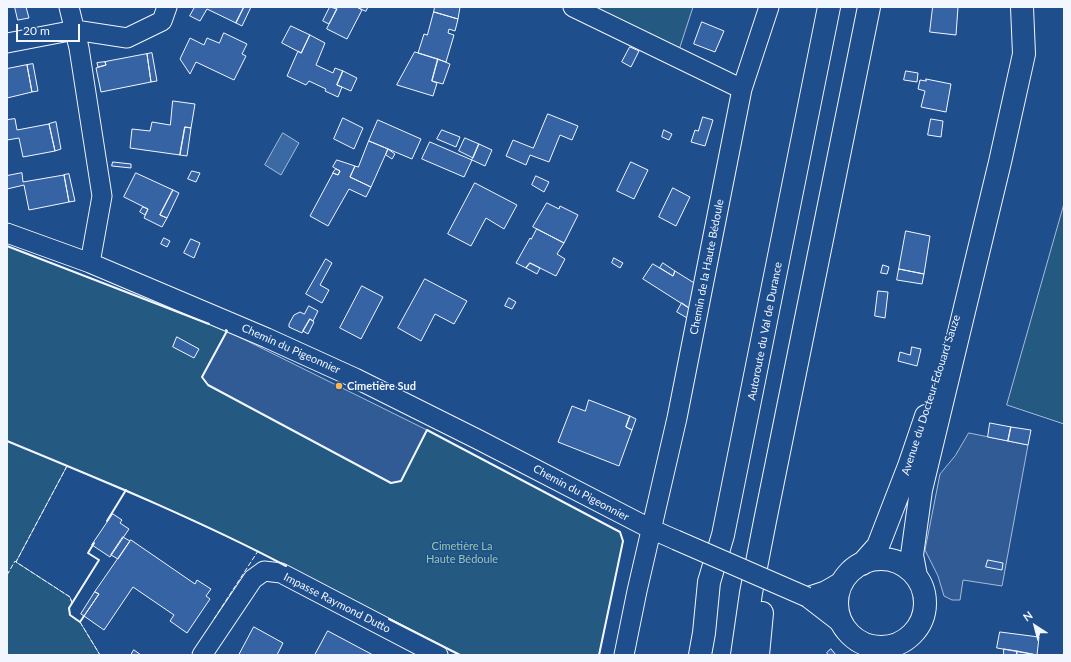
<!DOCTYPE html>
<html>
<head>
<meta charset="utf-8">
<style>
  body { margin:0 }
  #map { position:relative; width:1071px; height:662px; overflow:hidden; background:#1f4e8c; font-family:Lato,sans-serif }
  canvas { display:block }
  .frame { position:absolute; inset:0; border:8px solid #f2f6ff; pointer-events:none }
  .north { position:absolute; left:1015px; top:606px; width:40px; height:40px; -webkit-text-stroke:3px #1f4e8c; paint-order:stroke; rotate:324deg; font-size:11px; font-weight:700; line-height:16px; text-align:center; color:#f2f6ff }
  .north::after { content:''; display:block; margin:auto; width:14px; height:18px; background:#f2f6ff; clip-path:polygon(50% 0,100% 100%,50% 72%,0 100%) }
  .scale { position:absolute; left:16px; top:24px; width:64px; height:18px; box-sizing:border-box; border:2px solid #f2f6ff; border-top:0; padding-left:5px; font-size:12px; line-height:14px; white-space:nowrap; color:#f2f6ff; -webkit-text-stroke:3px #1f4e8c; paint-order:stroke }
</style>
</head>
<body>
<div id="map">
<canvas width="1071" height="662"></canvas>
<div class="frame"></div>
<div class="north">N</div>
<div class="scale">20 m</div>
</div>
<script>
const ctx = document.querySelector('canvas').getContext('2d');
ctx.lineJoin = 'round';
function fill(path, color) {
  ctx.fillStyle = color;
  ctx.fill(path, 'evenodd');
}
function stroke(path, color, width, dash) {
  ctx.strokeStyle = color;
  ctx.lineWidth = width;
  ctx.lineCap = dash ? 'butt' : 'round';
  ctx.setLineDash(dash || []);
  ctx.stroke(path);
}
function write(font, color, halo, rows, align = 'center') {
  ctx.font = font + ' Lato,sans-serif';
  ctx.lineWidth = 3;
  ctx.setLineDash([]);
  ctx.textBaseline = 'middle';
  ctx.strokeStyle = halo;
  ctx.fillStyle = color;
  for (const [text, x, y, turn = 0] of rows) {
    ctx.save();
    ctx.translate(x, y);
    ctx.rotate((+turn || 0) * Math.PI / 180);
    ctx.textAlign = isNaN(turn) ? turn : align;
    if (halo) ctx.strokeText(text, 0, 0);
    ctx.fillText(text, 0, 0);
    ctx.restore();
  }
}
const green = new Path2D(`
  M592,7H693L679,50Z
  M1064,204V424L1007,405Z
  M7,246L227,331L202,377L208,385L391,483L401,481L427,430L620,532L623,541L599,655H460L258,551L126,490L67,466L16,562L70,597L72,603L69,608L70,615L80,622L100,655H7Z`);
fill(green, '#245a82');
stroke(green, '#a8bbd7', 1);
const parking = new Path2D(`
  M227,331L427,430L401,481L391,483L208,385L202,377Z
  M969,433L1028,445L1002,586L963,580L960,600H952L944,596L938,576L925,550L940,474L955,456Z`);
fill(parking, '#305b95');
stroke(parking, '#a8bbd7', 1);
const water = new Path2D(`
  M283,133L299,143L281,175L265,165Z`);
fill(water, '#3b69a3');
stroke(water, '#a8bbd7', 1);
const building = new Path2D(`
  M15,7H26L29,18L18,20Z
  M195,7H244L236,23L207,9L200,21L190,16Z
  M244,7H251L242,26L236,23Z
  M330,7L337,9L329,24L323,21Z
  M338,7H357L362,10L347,39L327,29Z
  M357,7H368L366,11Z
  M435,7H460L458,19L434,12Z
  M933,7H958L956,35L930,32Z
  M434,12L458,19L455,31L449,29L448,33L454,35L446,62L418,53L424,34L427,35Z
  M702,22L724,31L715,52L694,44Z
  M291,26L310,35L301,53L282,43Z
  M224,33L247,44L242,54L246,56L234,80L196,62L190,74L180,59L190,38L204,45L207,38L219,43Z
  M310,35L325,43L316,65L333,73L335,68L343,71L337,85L342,87L338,97L325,91L326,89L309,81L306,85L287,76L298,51L301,53Z
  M630,47L639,51L631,67L622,62Z
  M415,52L438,59L432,81L437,83L433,96L397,85Z
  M152,53L157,81L151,82L147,54Z
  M147,54L151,82L101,92L96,68L106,65L105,62Z
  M438,59L450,64L443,84L432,81Z
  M105,62L106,65L98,67L97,63Z
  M33,64L38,91L32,92L27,65Z
  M27,65L32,92L7,98V69Z
  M343,71L357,78L351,91L337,85Z
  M906,71L918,73L917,82L904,80Z
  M926,79L951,84L946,112L921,107L925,91L918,89L920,80L926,81Z
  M173,101L195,104L191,128L185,127L180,155L130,148L132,129L150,131L152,122L170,125Z
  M548,114L578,126L572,140L560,135L549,162L530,155L526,165L506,156L513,140L533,148Z
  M703,117L713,120L705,146L691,142L695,130L698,131Z
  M343,118L363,128L354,149L334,139Z
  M15,119L17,130L49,124L55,151L23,157L19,138L7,140V120Z
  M931,119L943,121L941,137L928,135Z
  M378,120L421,139L412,159L369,141Z
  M56,122L61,149L55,151L49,124Z
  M185,127L191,128L187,156L180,155Z
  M442,130L460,137L456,147L437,139Z
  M664,130L672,134L669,140L662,137Z
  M465,138L479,144L473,158L459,151Z
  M369,141L388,149L371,187L350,177L355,166L358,167Z
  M430,142L472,160L464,177L422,159Z
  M479,144L492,150L485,166L472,160Z
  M388,149L395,154L392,159L386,155Z
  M337,160L355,166L350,177L371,187L366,197L349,189L328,226L310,216L333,173L338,175L340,171L333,167Z
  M113,162L131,164V168L112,166Z
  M631,162L648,170L634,199L617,191Z
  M336,169L340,171L338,175L333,173Z
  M192,171L200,173L196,182L188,179Z
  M22,173L23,182L64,175L69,202L29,210L24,185L7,189V176Z
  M136,173L173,190L160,215L167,218L162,227L144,218L148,209L124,197Z
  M69,174L75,201L69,202L64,175Z
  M536,176L549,182L544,192L532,185Z
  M475,183L517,205L504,229L486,218L471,246L448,234Z
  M673,188L690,197L676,226L659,217Z
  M173,190L179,193L167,218L160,215Z
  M547,203L559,209L560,206L578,215L564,243L533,227Z
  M143,207L148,209L145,215L140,212Z
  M537,229L564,243L557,254L565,259L556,276L530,263L526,268L516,263L530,238L531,239Z
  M906,231L930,236L924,274L899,269Z
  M164,238L170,241L167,247L161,244Z
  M191,239L200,243L194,258L184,253Z
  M614,258L623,263L620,268L612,263Z
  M326,259L332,263L320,285L329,290L322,303L306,294Z
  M530,263L540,268L537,274L526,268Z
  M663,263L675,271L673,276L660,268Z
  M653,264L673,276L675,271L699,286L695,312L643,279Z
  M883,265L889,267L887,274L881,273Z
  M899,269L924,274L922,284L897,280Z
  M425,279L467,301L454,324L435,314L421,341L398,328Z
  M362,286L383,297L361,339L340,328Z
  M878,291L888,292L885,318L875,316Z
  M509,298L516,302L512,309L505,306Z
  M682,303L695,312L690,317L687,318L677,312Z
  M309,306L318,311L313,321L310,319L302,333L289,327V324L294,315L300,312L304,314Z
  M310,319L314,322L308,334L303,331Z
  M177,337L199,349L194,358L173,347Z
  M912,347L921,349L917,366L898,361L900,352L910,355Z
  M589,400L630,416L626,427L632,430L619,466L558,442L572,406L585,411Z
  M630,416L636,419L632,430L626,427Z
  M990,423L1011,427L1008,441L988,437Z
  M1011,427L1031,430L1028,445L1008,441Z
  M113,514L122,520L120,523L129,529L110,557L92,545Z
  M123,537L130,541L118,559L111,555Z
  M131,540L195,584L197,580L211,589L206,596L210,599L187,633L170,621L174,615L133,587L104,630L84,616L99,594L95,592Z
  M988,560L1003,563L1002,570L986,567Z
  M95,592L99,594L84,616L81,614Z
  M254,627L283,643L277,655H239Z
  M328,631L373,655H315Z
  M1000,632L1039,637L1037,655L997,648Z
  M831,649L836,655H828L827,653Z
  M1004,649L1017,651V655H1004Z
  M134,650L141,655H131Z
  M1017,651L1037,655H1017Z`);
fill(building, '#3563a3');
stroke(building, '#f2f6ff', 1);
const minor = new Path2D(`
  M69,7L79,48L102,196L90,263
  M573,7L742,89
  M7,43L75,30L127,38L162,21L167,7
  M7,233L90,263L267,338L355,378L479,440L651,529L676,540
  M807,597L842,624
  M807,597L825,591L844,580
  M202,655L253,579L264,571L281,573L438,655
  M624,655L637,591L677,418L742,89L769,7`);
const tertiary = new Path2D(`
  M837 603a44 44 0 1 1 88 0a44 44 0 1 1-88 0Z
  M862,564L878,546L909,466L926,416
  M916,576L912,555L921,490L1000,162L1024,54L1022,7`);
const motorway = new Path2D(`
  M700,655L704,633L709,582L723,535L829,7
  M742,655L751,593L765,521L869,7
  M758,655L762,613`);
stroke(minor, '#f2f6ff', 21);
stroke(tertiary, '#f2f6ff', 24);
stroke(motorway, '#f2f6ff', 24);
stroke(minor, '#1f4e8c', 19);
stroke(tertiary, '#1f4e8c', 22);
stroke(motorway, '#1f4e8c', 22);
const minorBridge = new Path2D(`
  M676,540L807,597`);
stroke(minorBridge, '#f2f6ff', 21, []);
stroke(minorBridge, '#1f4e8c', 19);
stroke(new Path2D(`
  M67,466L16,562L70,597L72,603
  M7,575L15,561L16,562
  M214,619L258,551
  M80,622L100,655`), '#f2f6ff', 1, [5, 2]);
stroke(new Path2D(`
  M7,246L209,324
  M226,330L227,331L202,377L208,385L391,483L401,481L427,430L620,532L623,541L599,655
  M7,441C101,480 195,518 286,566
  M107,521L126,490
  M84,616L80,622L70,615L69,608L99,560L88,553L94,543
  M389,619L460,655`), '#f2f6ff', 2);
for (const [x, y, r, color] of [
  [339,386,4,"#ffb74d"]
]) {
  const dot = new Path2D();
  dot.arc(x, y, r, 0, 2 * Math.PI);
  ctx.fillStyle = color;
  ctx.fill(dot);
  stroke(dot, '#1f4e8c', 1.5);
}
write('11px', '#f2f6ff', '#1f4e8c', [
  ["Chemin de la Haute Bédoule",707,267,-79],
  ["Autoroute du Val de Durance",765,331,-79],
  ["Chemin du Pigeonnier",291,349,24],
  ["Avenue du Docteur Edouard Sauze",931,395,-72],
  ["Chemin du Pigeonnier",581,493,28],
  ["Impasse Raymond Dutto",337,603,27]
]);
write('bold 11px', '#f2f6ff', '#1f4e8c', [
  ["Cimetière Sud",347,386]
], 'left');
write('11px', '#97c8a6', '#1f4e8c', [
  ["Cimetière La",462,546],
  ["Haute Bédoule",462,559]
]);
</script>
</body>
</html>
